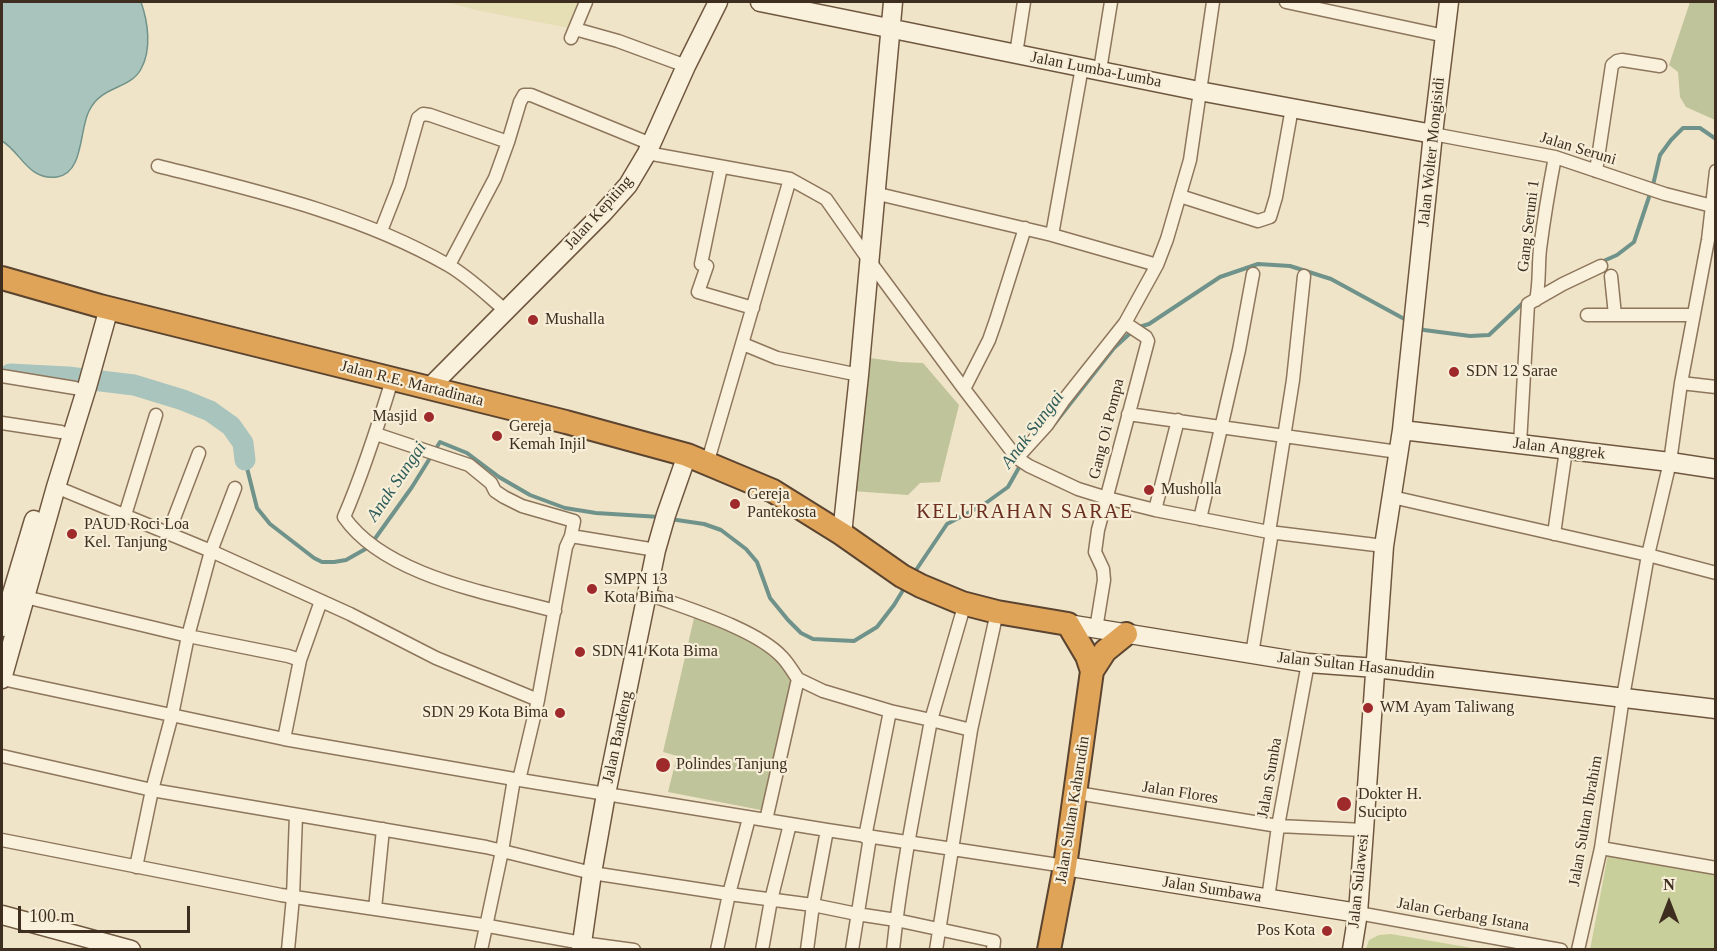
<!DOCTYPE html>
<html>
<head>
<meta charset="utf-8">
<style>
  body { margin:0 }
  #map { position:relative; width:1717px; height:951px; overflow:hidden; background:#f0e4c8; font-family:Georgia,serif }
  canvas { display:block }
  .frame { position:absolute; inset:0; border:3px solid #3d2e20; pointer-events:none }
  .north { position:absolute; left:1639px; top:873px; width:60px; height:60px; -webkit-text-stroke:4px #f7eed8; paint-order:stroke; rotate:0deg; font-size:16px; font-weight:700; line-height:24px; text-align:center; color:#3d2e20 }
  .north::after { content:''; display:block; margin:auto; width:21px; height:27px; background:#3d2e20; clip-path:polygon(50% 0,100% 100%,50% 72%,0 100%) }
  .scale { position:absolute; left:18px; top:906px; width:172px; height:27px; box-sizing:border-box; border:3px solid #3d2e20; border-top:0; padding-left:8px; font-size:18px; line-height:21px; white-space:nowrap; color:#3d2e20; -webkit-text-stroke:4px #f7eed8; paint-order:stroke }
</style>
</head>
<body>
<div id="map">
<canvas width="1717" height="951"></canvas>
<div class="frame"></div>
<div class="north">N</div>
<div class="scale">100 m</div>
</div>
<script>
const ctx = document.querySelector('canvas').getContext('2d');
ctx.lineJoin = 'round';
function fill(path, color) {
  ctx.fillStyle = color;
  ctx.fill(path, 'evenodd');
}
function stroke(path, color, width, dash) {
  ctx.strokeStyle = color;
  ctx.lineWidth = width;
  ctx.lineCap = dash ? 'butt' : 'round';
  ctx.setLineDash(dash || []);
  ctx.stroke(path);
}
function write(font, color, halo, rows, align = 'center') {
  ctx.font = font + ' Georgia,serif';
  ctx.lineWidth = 4.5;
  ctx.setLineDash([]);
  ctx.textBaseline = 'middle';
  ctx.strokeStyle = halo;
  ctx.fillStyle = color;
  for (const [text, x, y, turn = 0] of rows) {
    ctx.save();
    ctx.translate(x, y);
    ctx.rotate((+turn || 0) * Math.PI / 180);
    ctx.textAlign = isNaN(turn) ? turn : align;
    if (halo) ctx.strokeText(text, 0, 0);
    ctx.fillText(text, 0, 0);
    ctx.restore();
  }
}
fill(new Path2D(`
  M446,2H580L569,28L476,10Z`), '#e6deb5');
fill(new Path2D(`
  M1608,854L1715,871V949L1590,950Z
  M1390,934H1391L1478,949H1366L1369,940L1379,935Z`), '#c9cf9b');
fill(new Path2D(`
  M1690,2H1715V120L1686,107L1680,97L1678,72L1669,65Z
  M862,357L900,362L923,363L959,405L940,482L920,483L908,495L852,491Z
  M694,618L754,641L775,656L793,682L766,811L668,792L677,756L663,752Z`), '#bfc49a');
const water = new Path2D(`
  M2,2H141C148,22 152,49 141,69C130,90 101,85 89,111C79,130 84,173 57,177C28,181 21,152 2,141Z`);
fill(water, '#a9c4bc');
stroke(water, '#6f938a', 1.5);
stroke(new Path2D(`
  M1599,263L1617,255L1634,242L1653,185L1660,155L1671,140L1683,128H1700L1716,139
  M1420,328L1424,330L1470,336L1489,335L1524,302
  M1055,423L1114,348L1136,328L1149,324L1220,277L1258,264L1290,266L1331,279L1408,321
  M245,460L257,508L270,524L314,558L322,562H334L346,560L369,547L412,487L440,442L467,453L499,477L530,495L565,508L596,513L660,517
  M670,519L704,524L721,530L746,549L757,562L770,598L788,620L801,633L813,639L854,641L877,627L894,605L905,587
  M914,573L947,524L983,505L1008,487L1021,464`), '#6f938a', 4);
stroke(new Path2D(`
  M10,374L68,377L134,385L183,400L210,411L231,426L243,443L245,460`), '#a9c4bc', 21);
const street = new Path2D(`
  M1286,2L1445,36
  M575,29L618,41L686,66
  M571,38L586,2
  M1016,54L1024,2
  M1100,70L1111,2
  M1433,134L1555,157L1665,194L1716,207
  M647,153L790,179L826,199L868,259L964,389L1017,458L1029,466L1078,489L1107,498L1155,510L1269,532L1384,546
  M158,166C257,191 359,214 448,265C469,277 487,295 506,311
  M721,167L701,264L707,266L698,292L753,308
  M1596,171L1612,65L1617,61L1622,60L1660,66
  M874,193L1052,235L1157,265
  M1180,196L1258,221L1270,217L1276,197L1292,108
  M381,231L399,185L418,118L423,114L430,115L508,142
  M1052,235L1082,67
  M449,265L495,178L508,142L520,102L524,95H531L651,144
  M1611,276L1615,315
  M1536,300C1540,282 1538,266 1540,249C1544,218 1549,188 1555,157
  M1587,315H1694
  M743,344L777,358L859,375
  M2,376L75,388
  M392,380C378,426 363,473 344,517C385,576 489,593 555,611
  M1681,383L1716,387
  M964,389L989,340L996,320L1025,228
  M1128,414L1398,452
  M2,423L61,432
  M376,434L469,465L491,483L495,491L504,497L522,506L574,521L571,536L656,550
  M1520,444L1528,304L1563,284L1601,266
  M1017,458L1047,425L1064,400L1125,323L1157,265L1167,239L1190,160L1213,2
  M707,464L790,179
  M56,487L211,551L350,614L436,658L538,700L519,780
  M1392,497L1648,555L1716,573
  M1155,510L1178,420
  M125,515L156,415
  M1200,519L1239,350L1253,274
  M1269,532L1293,380L1304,276
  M168,534L199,453
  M1554,534L1566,450
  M648,594C685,608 755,628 782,657C788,663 793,672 798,679L766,820
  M25,597L188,636L288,656L300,660
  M1096,629L1104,580L1103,569L1095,552L1098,530L1148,341L1146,337L1125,323
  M1252,654L1272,532
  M2,679L284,739L514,779L827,830L1065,866
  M798,679L823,691L890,711L865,837
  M538,700L566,547L571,536
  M890,711L931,720C917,796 901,872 893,950
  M971,730L997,612
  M284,739L300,660L321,601
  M2,756L152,790L486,847L592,873L729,894L813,905L857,914L896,920L994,941L993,950
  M1077,793L1278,826L1364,830
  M2,840L281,895L483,925L582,943L634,950
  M1601,848L1716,868
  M136,867L152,790L172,715L188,636L211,551L235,488
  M1268,899L1278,826L1308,663
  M375,909L383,829
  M1358,913L1561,950
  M288,950L293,897L296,815
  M481,950L502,851L514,779
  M717,950L729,894L749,818
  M762,950L771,900L790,824
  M807,950L813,905L827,830
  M852,950L870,837
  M936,950L971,730L931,720L965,603
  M1578,950L1601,848L1623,697L1648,555L1670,462L1681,383L1708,240L1716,171`);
const secondary = new Path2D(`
  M760,2L1199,91L1433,134
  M429,388L603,213L628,185L647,153L686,66L718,2
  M1402,430L1670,462L1716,469
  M842,534L859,375L893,2
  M1068,624L1308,663L1376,668L1716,709
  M2,627L34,520
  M2,679L56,487L87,387L109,308
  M1065,866L1358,913
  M2,915L131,950
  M581,950L592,873L606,794L656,550L666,515L687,455
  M1352,950L1358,913L1364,830L1384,546L1402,430L1433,134L1449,2`);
const highway = new Path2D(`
  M2,278L100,306L566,422L687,455L773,491L842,534L902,576L921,586L962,603L997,612L1068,624L1087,656L1092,671
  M1049,950L1065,866L1092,671L1105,651L1126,634`);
stroke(street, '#8d765c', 15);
stroke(secondary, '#6f573f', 21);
stroke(highway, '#5b4430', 26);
stroke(street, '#faf1dc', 12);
stroke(secondary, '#faf1dc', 18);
stroke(highway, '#e0a458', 22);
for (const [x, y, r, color] of [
  [533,320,6,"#9e2a2b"],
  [1454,372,6,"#9e2a2b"],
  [429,417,6,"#9e2a2b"],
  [497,436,6,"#9e2a2b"],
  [1149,490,6,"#9e2a2b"],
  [735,504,6,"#9e2a2b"],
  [72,534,6,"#9e2a2b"],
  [592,589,6,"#9e2a2b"],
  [580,652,6,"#9e2a2b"],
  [1368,708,6,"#9e2a2b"],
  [560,713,6,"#9e2a2b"],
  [663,765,8,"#9e2a2b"],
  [1344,804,8,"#9e2a2b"],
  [1327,931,6,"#9e2a2b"]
]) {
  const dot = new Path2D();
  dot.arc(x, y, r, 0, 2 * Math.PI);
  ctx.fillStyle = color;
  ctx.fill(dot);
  stroke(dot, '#f7eed8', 2);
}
write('16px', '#3d2e20', '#f7eed8', [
  ["Jalan Lumba-Lumba",1096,70,11],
  ["Jalan Seruni",1578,149,17],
  ["Jalan Wolter Mongisidi",1432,152,-84],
  ["Jalan Kepiting",599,213,-48],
  ["Gang Seruni 1",1529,226,-83],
  ["Jalan R.E. Martadinata",412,384,14],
  ["Gang Oi Pompa",1107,429,-76],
  ["Jalan Anggrek",1559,449,7],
  ["Jalan Sultan Hasanuddin",1356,666,6],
  ["Jalan Bandeng",618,737,-78],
  ["Jalan Sumba",1270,778,-80],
  ["Jalan Flores",1180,793,9],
  ["Jalan Sultan Kaharudin",1073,810,-81],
  ["Jalan Sultan Ibrahim",1586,821,-80],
  ["Jalan Sulawesi",1359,881,-84],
  ["Jalan Sumbawa",1212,890,9],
  ["Jalan Gerbang Istana",1463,915,10]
]);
write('16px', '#3d2e20', '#f7eed8', [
  ["Mushalla",545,320],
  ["SDN 12 Sarae",1466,372],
  ["Masjid",417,417,"right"],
  ["Gereja",509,427],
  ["Kemah Injil",509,445],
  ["Musholla",1161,490],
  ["Gereja",747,495],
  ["Pantekosta",747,513],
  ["PAUD Roci Loa",84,525],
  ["Kel. Tanjung",84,543],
  ["SMPN 13",604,580],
  ["Kota Bima",604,598],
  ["SDN 41 Kota Bima",592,652],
  ["WM Ayam Taliwang",1380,708],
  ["SDN 29 Kota Bima",548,713,"right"],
  ["Polindes Tanjung",676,765],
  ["Dokter H.",1358,795],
  ["Sucipto",1358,813],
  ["Pos Kota",1315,931,"right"]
], 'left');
write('italic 18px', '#2f5d5a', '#f7eed8', [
  ["Anak Sungai",1033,430,-53],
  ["Anak Sungai",397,482,-56]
]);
ctx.letterSpacing = '1.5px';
write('20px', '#6b2e1e', '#f7eed8', [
  ["KELURAHAN SARAE",1025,513]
]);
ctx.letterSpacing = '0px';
</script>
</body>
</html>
